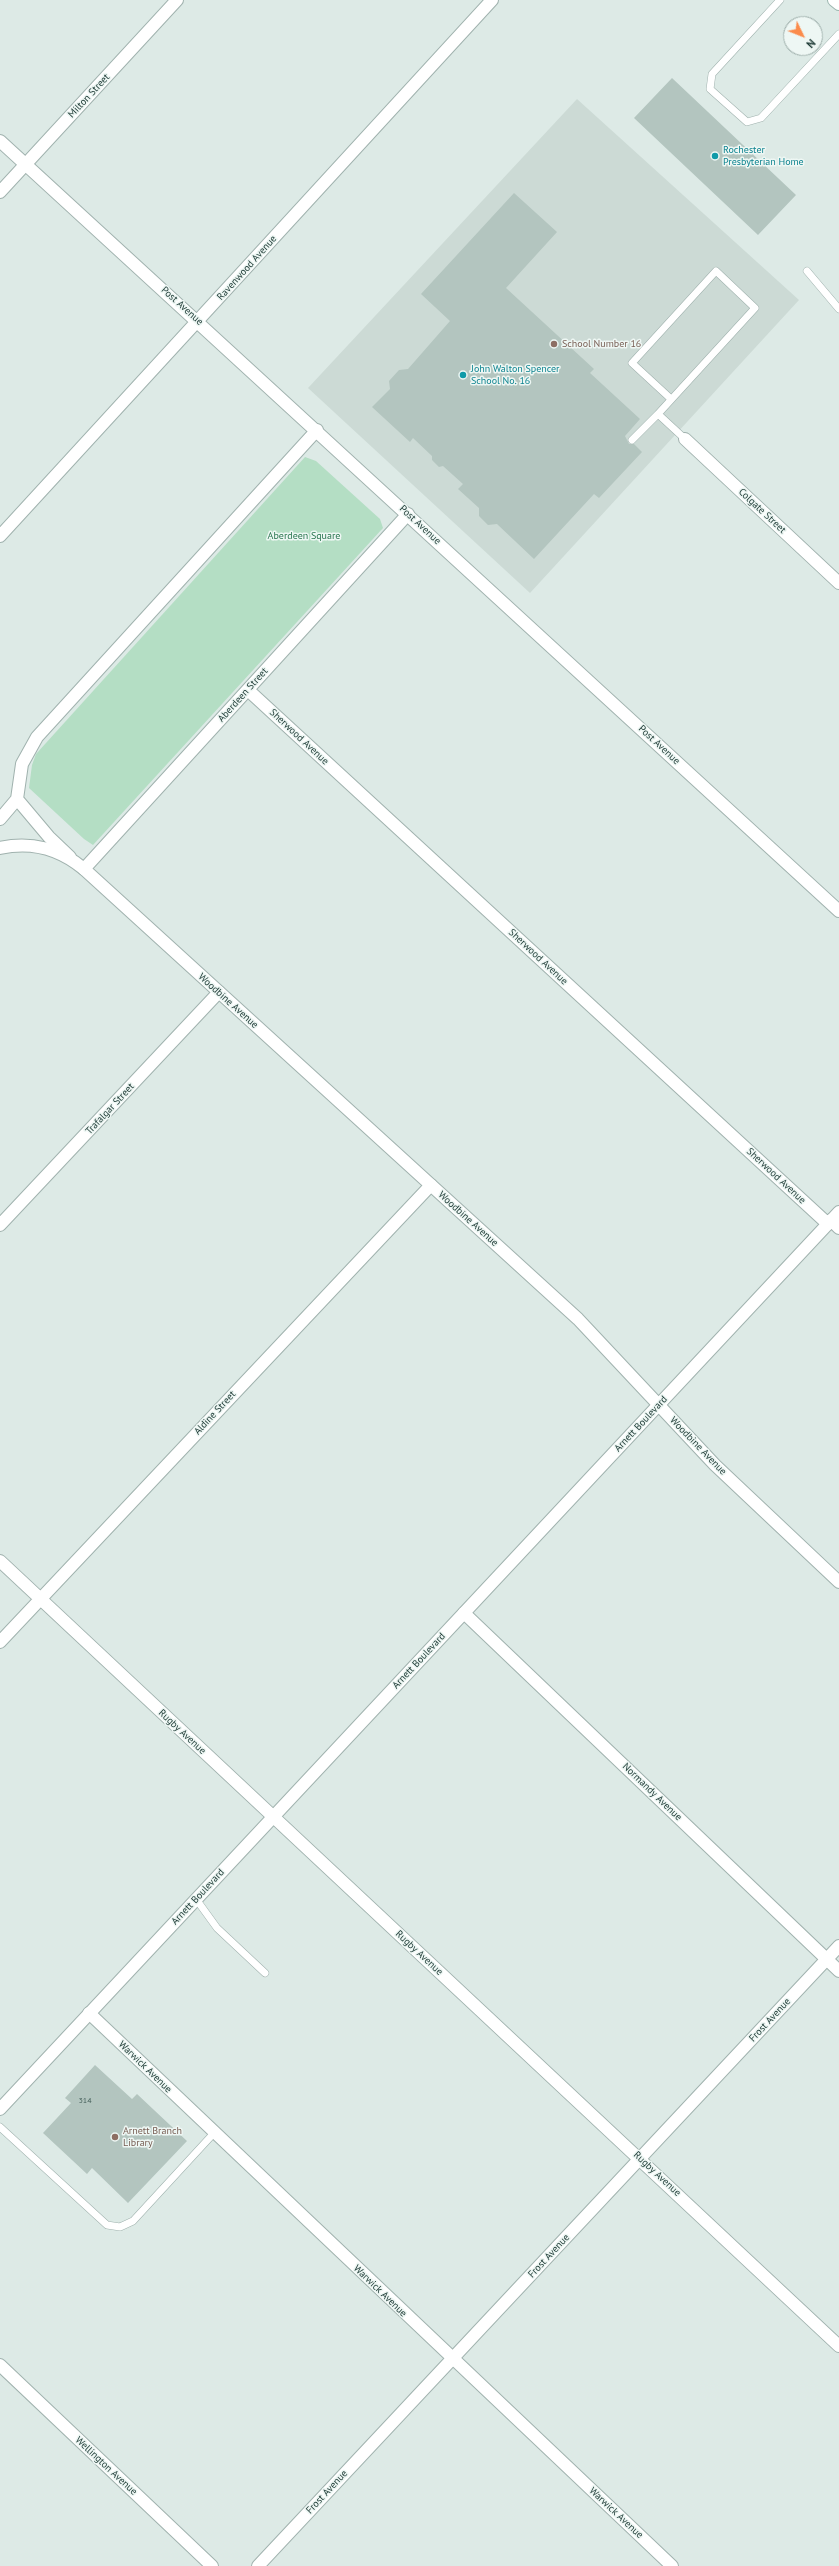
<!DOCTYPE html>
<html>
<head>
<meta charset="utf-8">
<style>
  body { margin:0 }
  #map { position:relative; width:839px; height:2566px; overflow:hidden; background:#ddeae6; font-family:"PT Sans",sans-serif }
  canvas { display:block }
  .north { position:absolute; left:783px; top:16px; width:40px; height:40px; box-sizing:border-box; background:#eef7f4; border:1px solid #9baca8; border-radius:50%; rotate:133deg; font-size:11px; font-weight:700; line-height:16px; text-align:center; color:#1e3b36 }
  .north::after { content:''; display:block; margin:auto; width:14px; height:18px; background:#fb8b4b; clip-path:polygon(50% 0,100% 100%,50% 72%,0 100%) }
</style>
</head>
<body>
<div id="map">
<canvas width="839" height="2566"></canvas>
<div class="north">N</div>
</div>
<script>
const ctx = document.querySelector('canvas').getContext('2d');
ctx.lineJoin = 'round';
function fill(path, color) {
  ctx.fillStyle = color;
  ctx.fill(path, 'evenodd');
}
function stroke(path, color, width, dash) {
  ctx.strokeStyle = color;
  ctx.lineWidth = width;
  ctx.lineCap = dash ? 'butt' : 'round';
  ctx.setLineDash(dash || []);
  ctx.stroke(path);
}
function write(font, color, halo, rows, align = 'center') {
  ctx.font = font + ' "PT Sans",sans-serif';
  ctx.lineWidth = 3;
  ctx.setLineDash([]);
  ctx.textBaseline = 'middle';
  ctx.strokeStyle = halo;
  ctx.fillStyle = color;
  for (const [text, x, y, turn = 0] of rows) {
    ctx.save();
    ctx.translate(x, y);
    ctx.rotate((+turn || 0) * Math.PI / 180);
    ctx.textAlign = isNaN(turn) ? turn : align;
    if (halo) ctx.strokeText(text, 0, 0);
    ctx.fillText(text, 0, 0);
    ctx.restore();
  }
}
fill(new Path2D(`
  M577,99L799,300L530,593L308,388Z`), '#ccdad5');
fill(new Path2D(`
  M305,457L316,461L380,519L383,528L93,845L84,839L29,788L32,765L36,754Z`), '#b4dec4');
fill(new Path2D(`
  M672,78L796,195L758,235L634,118Z
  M514,193L557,232L506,288L594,369L590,373L640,419L625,436L629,444H634L642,452L599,498L594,494L534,559L497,524L488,525L479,516V508L458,489L463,484L443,466L439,467L432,460V456L413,438L410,442L372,407L390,389L389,381L399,370L408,369L450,321L421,294Z
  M95,2065L132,2099L137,2094L187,2141L128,2203L92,2168L87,2174L43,2133L71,2103L65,2098Z`), '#b3c5bf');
const service = new Path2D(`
  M780,0L712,74L710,89L747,122L761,118L839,34
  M807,271L839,309
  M671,399L632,363L716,271L755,308L658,414L685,439
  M632,440L658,414
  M196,1899L217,1928L265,1973
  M0,2127L107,2225L120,2227L133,2221L214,2133`);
const minor = new Path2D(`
  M0,192L177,0
  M685,439L839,583
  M248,690L828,1224
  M17,799L49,837L70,857
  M0,819L17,799L22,764L37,737L317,430
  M84,869L408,514
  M831,1220L839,1228
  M0,1225L219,992
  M0,1561L839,2346
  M464,1613L839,1971
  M0,1642L431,1185
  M89,2013L672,2566`);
const tertiary = new Path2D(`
  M0,141L839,911
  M0,536L492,0
  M0,848C31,841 60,849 84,869L578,1319L715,1465L839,1582
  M0,2109L839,1212
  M0,2365L212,2566
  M258,2566L839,1946`);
const secondary = new Path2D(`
  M834,0L839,4`);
stroke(service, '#a0b2ae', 8);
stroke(minor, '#a0b2ae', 14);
stroke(tertiary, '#a0b2ae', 14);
stroke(secondary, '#9cb7b0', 14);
stroke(service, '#fff', 7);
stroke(minor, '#fff', 12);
stroke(tertiary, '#fff', 12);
stroke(secondary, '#fff', 12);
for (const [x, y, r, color] of [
  [715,156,4,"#0f9aa8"],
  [554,344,4,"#8d6e63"],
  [463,375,4,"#0f9aa8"],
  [115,2137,4,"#8d6e63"]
]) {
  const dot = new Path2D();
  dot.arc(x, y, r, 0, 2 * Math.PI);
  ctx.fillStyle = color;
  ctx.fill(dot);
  stroke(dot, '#eef7f4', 1.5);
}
write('8px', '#435e58', null, [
  ["314",85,2101]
]);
write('10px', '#1e3b36', '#eef7f4', [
  ["Milton Street",89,96,-47],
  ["Ravenwood Avenue",247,268,-48],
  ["Post Avenue",182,306,42],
  ["Colgate Street",762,511,43],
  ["Post Avenue",420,525,43],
  ["Aberdeen Street",243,695,-48],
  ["Sherwood Avenue",299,737,43],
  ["Post Avenue",659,745,43],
  ["Sherwood Avenue",538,957,43],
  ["Woodbine Avenue",228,1001,42],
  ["Trafalgar Street",110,1109,-47],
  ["Sherwood Avenue",776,1176,43],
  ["Woodbine Avenue",468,1219,42],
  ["Aldine Street",215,1413,-47],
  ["Arnett Boulevard",641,1424,-47],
  ["Woodbine Avenue",698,1446,46],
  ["Arnett Boulevard",419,1661,-47],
  ["Rugby Avenue",182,1732,43],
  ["Normandy Avenue",652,1792,44],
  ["Arnett Boulevard",198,1897,-47],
  ["Rugby Avenue",419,1953,43],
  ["Frost Avenue",770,2020,-47],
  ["Warwick Avenue",145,2067,44],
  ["Rugby Avenue",657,2174,43],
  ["Frost Avenue",549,2256,-47],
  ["Warwick Avenue",380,2291,44],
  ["Wellington Avenue",106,2466,43],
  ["Frost Avenue",327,2492,-47],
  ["Warwick Avenue",616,2513,43]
]);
write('10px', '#0d838f', '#eef7f4', [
  ["Rochester",723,150],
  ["Presbyterian Home",723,162],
  ["John Walton Spencer",471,369],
  ["School No. 16",471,381]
], 'left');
write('10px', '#785e54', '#eef7f4', [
  ["School Number 16",562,344],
  ["Arnett Branch",123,2131],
  ["Library",123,2143]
], 'left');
write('10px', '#26744d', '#eef7f4', [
  ["Aberdeen Square",304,536]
]);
</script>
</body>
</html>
